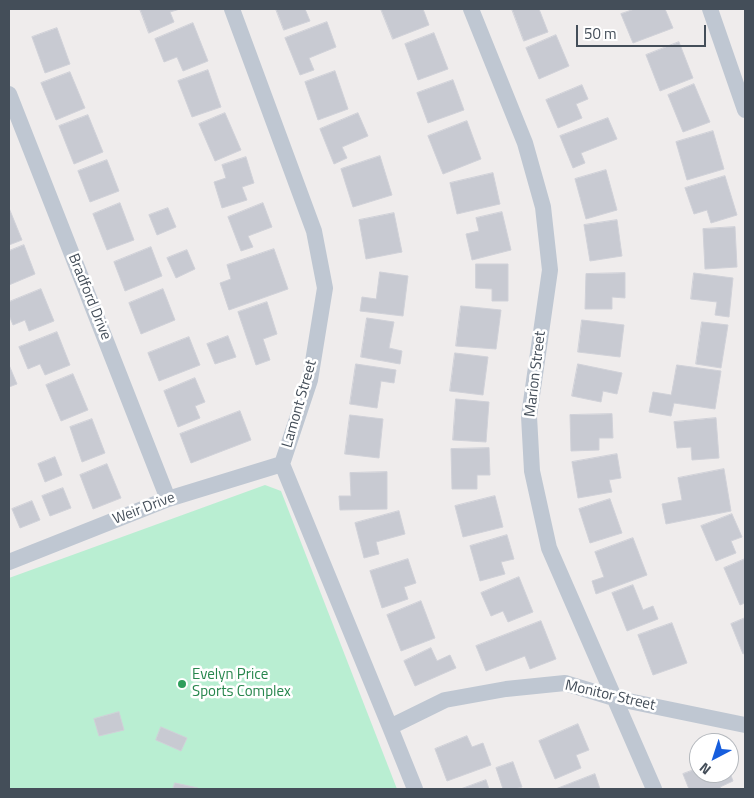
<!DOCTYPE html>
<html>
<head>
<meta charset="utf-8">
<style>
  body { margin:0 }
  #map { position:relative; width:754px; height:798px; overflow:hidden; background:#efecec; font-family:"Titillium Web",sans-serif }
  canvas { display:block }
  .frame { position:absolute; inset:0; border:10px solid #444e59; pointer-events:none }
  .north { position:absolute; left:689px; top:733px; width:50px; height:50px; box-sizing:border-box; background:#fff; border:1px solid #b4b8bd; border-radius:50%; rotate:220deg; font-size:14px; font-weight:700; line-height:20px; text-align:center; color:#444e59 }
  .north::after { content:''; display:block; margin:auto; width:18px; height:22px; background:#175edd; clip-path:polygon(50% 0,100% 100%,50% 72%,0 100%) }
  .scale { position:absolute; left:576px; top:25px; width:130px; height:22px; box-sizing:border-box; border:2px solid #444e59; border-top:0; padding-left:6px; font-size:15px; line-height:18px; white-space:nowrap; color:#444e59; -webkit-text-stroke:4px #fff; paint-order:stroke }
</style>
</head>
<body>
<div id="map">
<canvas width="754" height="798"></canvas>
<div class="frame"></div>
<div class="north">N</div>
<div class="scale">50 m</div>
</div>
<script>
const ctx = document.querySelector('canvas').getContext('2d');
ctx.lineJoin = 'round';
function fill(path, color) {
  ctx.fillStyle = color;
  ctx.fill(path, 'evenodd');
}
function stroke(path, color, width, dash) {
  ctx.strokeStyle = color;
  ctx.lineWidth = width;
  ctx.lineCap = dash ? 'butt' : 'round';
  ctx.setLineDash(dash || []);
  ctx.stroke(path);
}
function write(font, color, halo, rows, align = 'center') {
  ctx.font = font + ' "Titillium Web",sans-serif';
  ctx.lineWidth = 5;
  ctx.setLineDash([]);
  ctx.textBaseline = 'middle';
  ctx.strokeStyle = halo;
  ctx.fillStyle = color;
  for (const [text, x, y, turn = 0] of rows) {
    ctx.save();
    ctx.translate(x, y);
    ctx.rotate((+turn || 0) * Math.PI / 180);
    ctx.textAlign = isNaN(turn) ? turn : align;
    if (halo) ctx.strokeText(text, 0, 0);
    ctx.fillText(text, 0, 0);
    ctx.restore();
  }
}
fill(new Path2D(`
  M265,485L281,491L397,789H9V578Z`), '#b9eed2');
const building = new Path2D(`
  M140,9H180L170,12L174,22L149,33Z
  M276,9H305L310,21L284,30Z
  M381,9H423L429,25L393,39Z
  M512,9H539L548,32L524,41Z
  M635,9H665L673,28L633,43L621,14Z
  M327,22L336,47L309,58L314,70L300,75L285,38Z
  M193,23L208,61L183,71L177,57L164,62L155,39Z
  M57,28L70,64L45,73L32,37Z
  M434,33L448,69L418,80L405,44Z
  M556,35L569,66L539,79L526,48Z
  M679,42L693,78L660,91L646,55Z
  M208,70L221,107L192,117L178,81Z
  M335,71L348,109L318,120L305,82Z
  M70,72L85,108L56,120L41,83Z
  M453,80L464,110L428,123L417,93Z
  M694,84L710,122L683,132L668,95Z
  M582,85L588,99L576,104L582,118L558,128L546,100Z
  M225,113L241,150L215,161L199,124Z
  M358,113L368,136L342,147L347,158L334,164L320,129Z
  M88,115L103,152L74,164L59,126Z
  M608,118L617,139L581,153L585,163L573,168L560,136Z
  M467,121L481,159L443,174L428,136Z
  M713,131L724,169L687,180L676,142Z
  M380,156L392,195L353,207L341,169Z
  M246,157L254,183L242,187L247,200L222,208L214,182L226,178L222,165Z
  M107,160L119,191L90,202L78,171Z
  M606,170L617,210L586,219L575,179Z
  M493,173L500,204L457,214L450,183Z
  M725,176L737,215L711,223L707,210L694,214L685,188Z
  M120,203L134,240L107,250L93,214Z
  M263,203L272,227L248,236L253,247L241,251L228,217Z
  M9,208L22,240L9,245Z
  M168,208L176,227L157,235L149,215Z
  M502,212L511,250L472,260L466,234L479,231L476,218Z
  M394,213L402,252L366,259L359,220Z
  M617,220L622,256L590,261L584,225Z
  M735,227L737,267L705,269L703,229Z
  M24,245L35,274L9,285V251Z
  M151,247L162,276L125,291L114,262Z
  M274,249L288,289L229,310L220,283L231,279L227,265Z
  M187,250L195,269L176,278L167,258Z
  M476,264H508V301H492V289L476,288Z
  M380,272L408,276L403,316L360,311L362,297L376,299Z
  M625,273V298L612,297V309H585L586,274Z
  M694,273L733,278L729,317L715,315L717,302L691,299Z
  M41,289L54,321L29,331L25,320L13,325L9,315V302Z
  M163,289L175,320L141,334L129,303Z
  M267,302L277,334L263,339L270,360L256,365L238,312Z
  M461,306L501,310L496,349L456,346Z
  M367,318L394,322L389,348L402,351L400,364L361,357Z
  M582,320L624,325L620,357L578,352Z
  M702,322L728,325L721,368L696,364Z
  M57,332L70,365L45,375L40,364L28,369L19,347Z
  M228,336L236,357L215,364L207,344Z
  M189,337L200,365L159,381L148,353Z
  M455,353L488,357L483,395L450,391Z
  M356,364L396,370L394,383L381,381L377,408L350,404Z
  M578,364L622,373L617,394L603,391L601,402L572,396Z
  M9,365L17,384L9,387Z
  M677,365L721,371L715,409L674,403L671,416L649,412L653,392L671,395Z
  M73,374L88,410L61,421L46,385Z
  M195,378L205,402L195,406L200,418L178,427L164,391Z
  M456,399L489,402L486,442L453,440Z
  M240,411L251,440L191,463L180,434Z
  M612,414L613,438H599V450L571,451L570,415Z
  M350,415L383,419L379,458L345,454Z
  M716,418L719,458L692,460L691,447L677,448L674,422Z
  M92,419L105,453L82,462L70,427Z
  M489,448L490,475H477V489H452L451,449Z
  M617,454L621,478L609,480L612,492L578,498L572,462Z
  M55,457L62,475L45,482L38,464Z
  M107,464L121,498L93,509L80,475Z
  M724,469L731,511L666,524L662,504L682,500L678,478Z
  M387,472V509L340,510L339,496H351L350,473Z
  M63,488L71,508L50,516L42,496Z
  M495,496L503,527L463,537L455,506Z
  M610,499L622,533L590,543L579,509Z
  M32,501L40,520L20,528L12,509Z
  M399,511L405,534L376,542L379,554L364,558L355,523Z
  M732,514L742,537L731,541L736,553L716,561L701,526Z
  M507,535L514,559L501,562L505,574L480,581L470,546Z
  M633,538L647,575L596,594L592,581L604,577L595,552Z
  M408,559L416,583L404,587L408,599L382,608L370,571Z
  M745,559V603L740,605L724,568Z
  M519,577L533,612L508,622L503,611L491,616L481,593Z
  M633,585L643,610L653,606L658,619L627,631L612,593Z
  M421,601L435,638L401,651L387,615Z
  M745,618V653L743,654L731,624Z
  M541,621L556,659L530,669L525,656L486,671L476,646Z
  M672,623L687,663L653,675L638,635Z
  M431,648L437,661L450,655L456,668L415,686L404,661Z
  M119,712L124,730L99,736L94,719Z
  M578,724L589,750L576,755L581,768L555,779L539,741Z
  M161,727L187,738L181,751L156,740Z
  M467,736L472,747L483,743L491,765L447,781L435,749Z
  M513,762L522,787L515,789H503L496,768Z
  M699,768V773H729V770L733,781L720,787L721,789H689L683,774Z
  M595,774L600,789H556Z
  M486,780L489,789H461Z
  M175,783L198,788L197,789H173Z`);
fill(building, '#c8cad2');
stroke(building, '#d0d1d8', 1);
stroke(new Path2D(`
  M232,9L314,231L325,288L310,380L282,464L390,727L415,789
  M471,9L525,143L543,207L550,270L529,416L532,471L549,548L654,789
  M710,9L745,110
  M9,94L168,499
  M9,562L168,499L282,464
  M390,727L445,700L506,689L565,683L614,698L745,725`), '#bfc7d2', 16);
for (const [x, y, r, color] of [
  [182,684,5,"#2e9e5b"]
]) {
  const dot = new Path2D();
  dot.arc(x, y, r, 0, 2 * Math.PI);
  ctx.fillStyle = color;
  ctx.fill(dot);
  stroke(dot, '#fff', 2);
}
write('15px', '#444e59', '#fff', [
  ["Bradford Drive",89,297,68],
  ["Marion Street",536,374,-83],
  ["Lamont Street",300,404,-74],
  ["Weir Drive",144,509,-21],
  ["Monitor Street",610,696,13]
]);
write('15px', '#27864d', '#fff', [
  ["Evelyn Price",192,675],
  ["Sports Complex",192,692]
], 'left');
</script>
</body>
</html>
